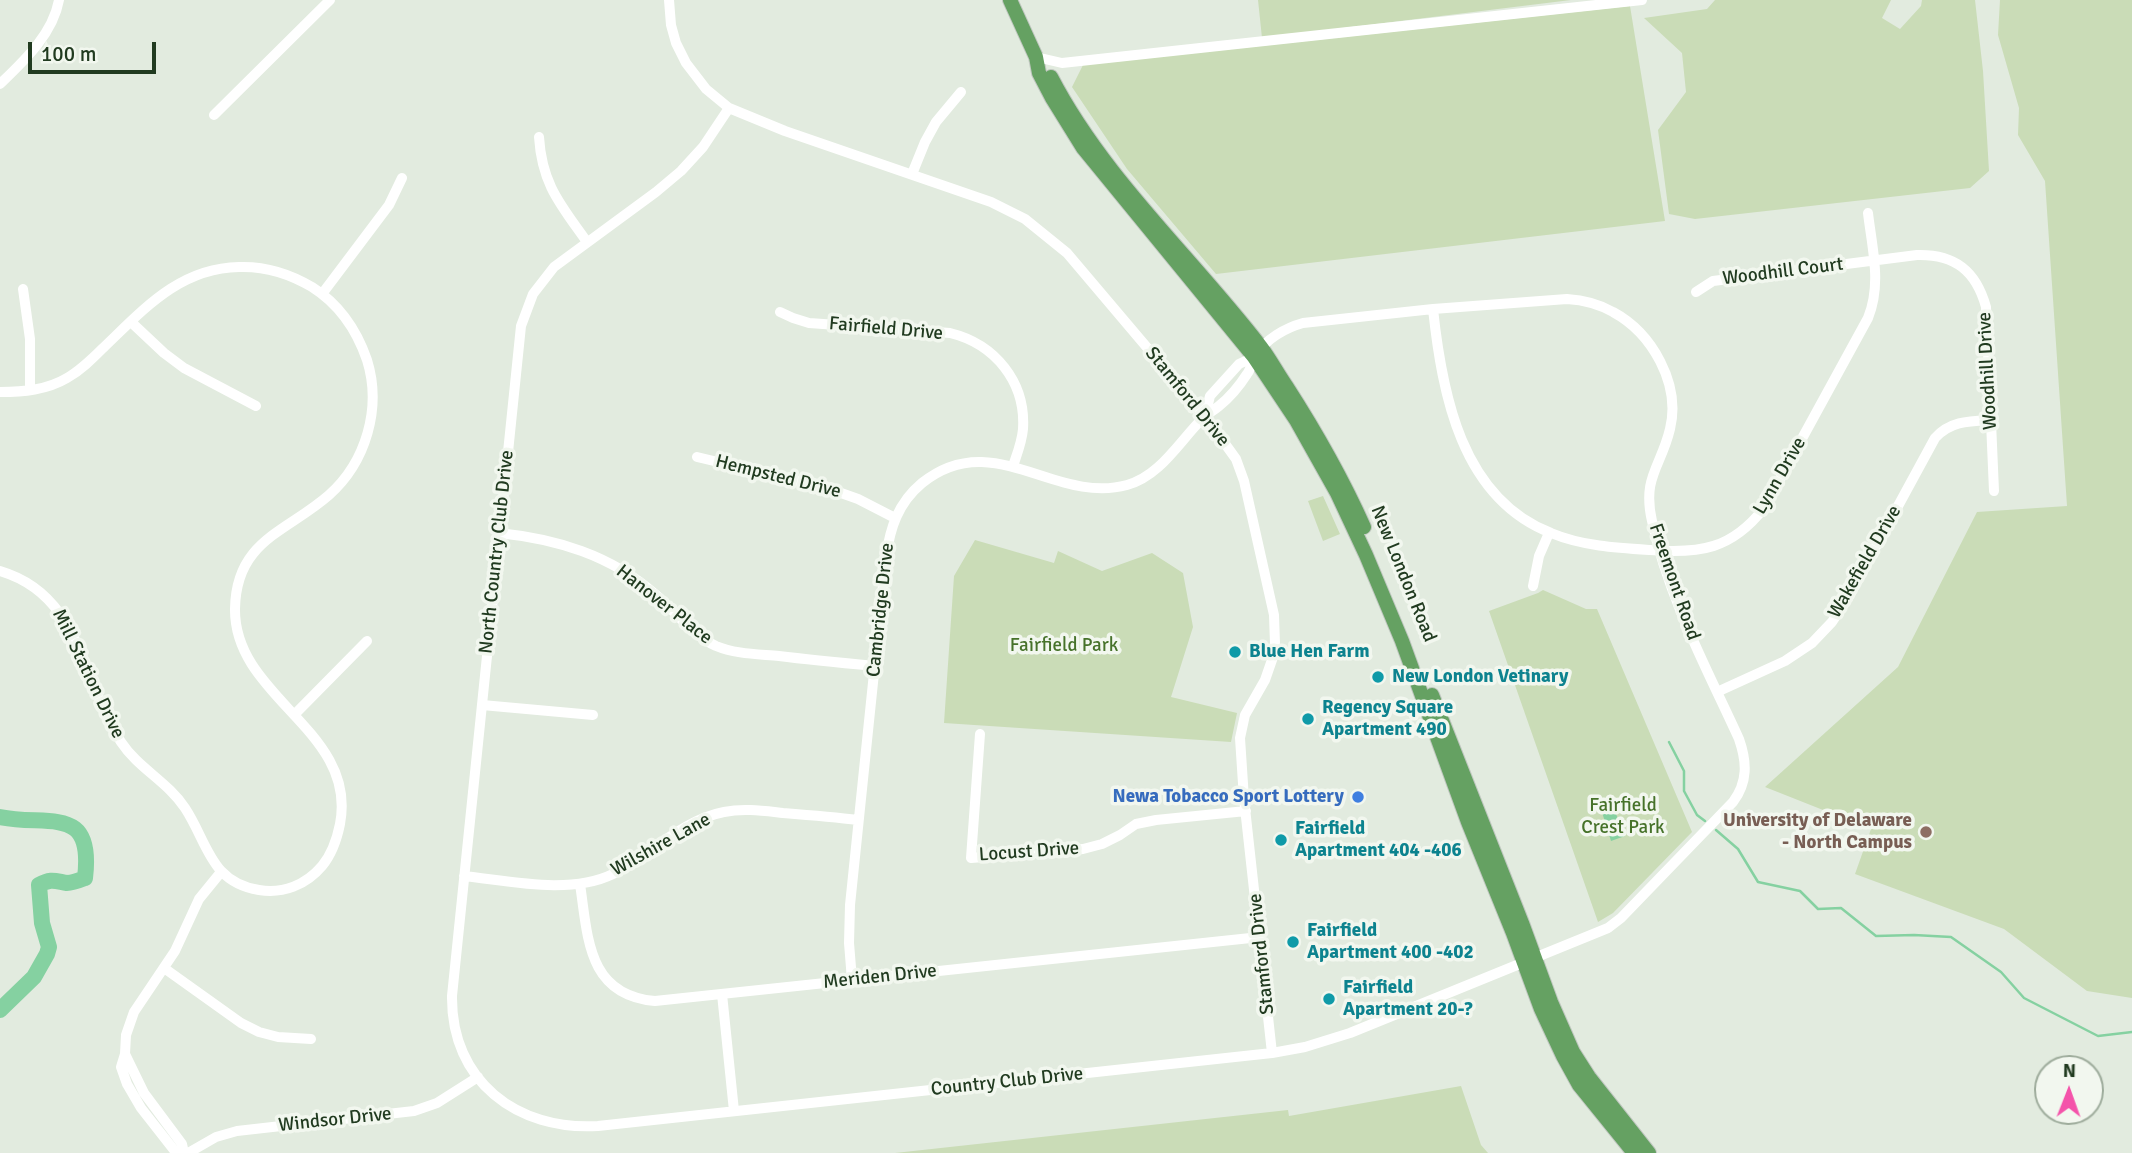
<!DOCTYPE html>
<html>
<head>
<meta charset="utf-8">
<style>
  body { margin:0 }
  #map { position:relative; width:2132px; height:1153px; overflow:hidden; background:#e2ebdf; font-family:Signika,sans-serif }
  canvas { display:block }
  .north { position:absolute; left:2034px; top:1055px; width:70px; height:70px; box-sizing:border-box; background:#f2f7ef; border:2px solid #9eac9c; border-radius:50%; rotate:1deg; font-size:19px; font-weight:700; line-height:28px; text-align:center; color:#213b20 }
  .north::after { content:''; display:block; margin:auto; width:24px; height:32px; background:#f453aa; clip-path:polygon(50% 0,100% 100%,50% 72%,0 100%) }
  .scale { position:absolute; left:28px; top:42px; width:128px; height:32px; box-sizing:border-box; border:4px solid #213b20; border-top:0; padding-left:9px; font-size:21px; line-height:24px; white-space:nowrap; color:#213b20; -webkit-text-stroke:5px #f2f7ef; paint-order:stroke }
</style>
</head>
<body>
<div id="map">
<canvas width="2132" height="1153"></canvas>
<div class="north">N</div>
<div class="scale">100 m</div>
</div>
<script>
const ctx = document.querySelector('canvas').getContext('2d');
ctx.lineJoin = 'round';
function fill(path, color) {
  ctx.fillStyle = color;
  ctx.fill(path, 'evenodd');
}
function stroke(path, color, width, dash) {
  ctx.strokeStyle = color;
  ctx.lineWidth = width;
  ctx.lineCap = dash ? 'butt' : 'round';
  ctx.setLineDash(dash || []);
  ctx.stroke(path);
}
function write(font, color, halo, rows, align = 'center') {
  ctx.font = font + ' Signika,sans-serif';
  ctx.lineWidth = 7;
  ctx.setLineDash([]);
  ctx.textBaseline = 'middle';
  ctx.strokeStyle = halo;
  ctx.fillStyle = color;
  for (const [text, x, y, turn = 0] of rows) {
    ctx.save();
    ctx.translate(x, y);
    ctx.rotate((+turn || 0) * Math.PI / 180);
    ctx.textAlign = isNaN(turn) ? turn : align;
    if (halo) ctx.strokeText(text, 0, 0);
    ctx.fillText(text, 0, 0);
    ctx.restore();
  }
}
fill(new Path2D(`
  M1258,0H1571L1262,38Z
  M1715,0H1891L1882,18L1900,29L1921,6L1922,0H1975L1983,71L1989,171L1970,188L1695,219L1669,214L1658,130L1686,92L1682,53L1644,18L1707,9Z
  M2000,0H2132V998L2087,991L2004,929L1855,874L1871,829L1765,787L1898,667L1977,512L2067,506L2045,181L2018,135L2019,108L1998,35Z
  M1630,6L1665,221L1216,274L1127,169L1072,87L1083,65Z
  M1323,496L1340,534L1323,541L1308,501Z
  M975,540L1054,563L1058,551L1102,571L1152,553L1183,573L1193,627L1171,697L1237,713L1231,742L944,723L954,576Z
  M1543,590L1586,609H1597L1692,832L1613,913L1598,922L1489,611L1538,593Z
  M1461,1086L1481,1145L1488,1153H895L1288,1110L1289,1116Z`), '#cadcb7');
fill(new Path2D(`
  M1621,802L1624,809L1616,814L1625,836L1611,841L1601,809Z`), '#85d1a1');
stroke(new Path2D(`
  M1669,742L1684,771V791L1697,815L1705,821
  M1716,830L1738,849L1758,882L1800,891L1818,909L1841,908L1876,936L1914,935L1951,937L2001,972L2024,998L2098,1036L2132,1032`), '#85d1a1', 2.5);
stroke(new Path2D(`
  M0,817C49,827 94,804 85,878C80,880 73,883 67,883C55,881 51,878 39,885L42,923L49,947L47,954L34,977L0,1010`), '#85d1a1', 16);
const major = new Path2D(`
  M1010,0L1036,57L1039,73L1052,98L1083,148L1254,357L1296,420L1337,493L1366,555L1402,641L1468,822L1513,933L1541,1009L1563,1056L1579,1085L1634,1153
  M1051,77C1104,179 1192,257 1261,347C1270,359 1278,374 1287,387C1316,432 1342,478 1364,527
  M1432,695L1522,923L1551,1002L1573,1052L1589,1077L1649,1153`);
stroke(major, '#c1c8c1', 16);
stroke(new Path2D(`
  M669,0L671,25L676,43L686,63L706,89L729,108L785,131L991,202L1025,219L1067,253L1205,416L1236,459L1244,481L1274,615L1275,644L1273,657L1265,680L1245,715L1240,738L1244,799L1272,1053
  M1036,57L1062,63L1642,0
  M0,84C24,61 53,34 59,0
  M729,108L703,147L681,171L656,192L554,267L533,294L521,326L452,996C451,1081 517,1131 598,1126L1272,1053L1305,1047L1350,1033L1608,928L1621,918L1733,802C1748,782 1747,762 1739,739C1707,669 1668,597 1652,521C1642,477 1661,467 1670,429C1681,384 1652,333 1613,312C1599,304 1583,300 1567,299L1433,309L1303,323C1285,328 1266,339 1256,355C1252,361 1251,369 1247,374C1240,385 1229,398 1219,406C1213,411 1207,414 1202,419C1179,442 1160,476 1127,485C1055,505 993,426 922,483C898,503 890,528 886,557L850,905L849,943L852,980
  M214,115L330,0
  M539,137C542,185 561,205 587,242
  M912,174L925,142L936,122L961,92
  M23,289L30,339V390
  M1696,292L1713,281L1917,255C1955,254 1976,271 1986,307L1994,491
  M322,294L389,205L402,178
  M1433,309C1442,393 1461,498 1551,533C1582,546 1617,548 1650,550C1700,554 1732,549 1764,508L1868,318C1882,284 1872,248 1868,213
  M780,312L793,318L809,323L950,333C995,344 1026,382 1023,429C1022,442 1017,454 1013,466
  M131,322L164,353L184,368L256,406
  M0,392C23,392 47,390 67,378C81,370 92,359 103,348C143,310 179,268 239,267C265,266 290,274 312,287C339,304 357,331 367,360C382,408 366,462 329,495C287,532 236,540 235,609C234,698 358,730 340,824C337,839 332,854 322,866C306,885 283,894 259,890C210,882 208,843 185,808C168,782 138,768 121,742C81,681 82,595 0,571
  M1205,416L1210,396L1239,364L1254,357
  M697,457L827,488L858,499L895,518
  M499,533C557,539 610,555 655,594C675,611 692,635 716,646C735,654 758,654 779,656C811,660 843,663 875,666
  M1533,586L1539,556L1549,533
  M1717,692L1785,661L1812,643L1832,622L1848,598L1935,438C1950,421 1969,421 1991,420
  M482,705L593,715
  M294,715L367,641
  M980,734L971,858L1083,849L1102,844L1120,835L1136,824L1156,820L1246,811
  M464,876C510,881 570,895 613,874C650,855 682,820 724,812C744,808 764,811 783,813C808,815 833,817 858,820
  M580,884C588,937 587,995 655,1001L1260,937
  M164,968L241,1023L259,1032L278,1037L311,1039
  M722,994L734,1111
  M125,1054L126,1035L134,1012L175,951L199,899L221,872
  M179,1153L174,1150L141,1108L127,1084L121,1067L125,1054L144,1093L182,1144L184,1153
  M188,1153L216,1137L237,1131L414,1111L437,1103L478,1077`), '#fff', 10);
stroke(major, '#65a162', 14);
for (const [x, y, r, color] of [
  [1235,652,7,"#0f9aa8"],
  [1378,677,7,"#0f9aa8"],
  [1308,719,7,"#0f9aa8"],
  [1358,797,7,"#3f7fe0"],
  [1926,832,7,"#8d6e63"],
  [1281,840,7,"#0f9aa8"],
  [1293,942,7,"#0f9aa8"],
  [1329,999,7,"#0f9aa8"]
]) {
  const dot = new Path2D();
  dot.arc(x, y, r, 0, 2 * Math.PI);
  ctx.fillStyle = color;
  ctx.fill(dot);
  stroke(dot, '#f2f7ef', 2.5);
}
write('19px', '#213b20', '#f2f7ef', [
  ["Woodhill Court",1783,272,-7],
  ["Fairfield Drive",886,329,5],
  ["Woodhill Drive",1988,371,-93],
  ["Stamford Drive",1187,397,51],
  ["Lynn Drive",1780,476,-60],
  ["Hempsted Drive",778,477,14],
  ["North Country Club Drive",497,552,-84],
  ["Wakefield Drive",1865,562,-60],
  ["New London Road",1403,574,68],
  ["Freemont Road",1674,582,71],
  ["Hanover Place",664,605,38],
  ["Cambridge Drive",881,610,-84],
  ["Mill Station Drive",88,674,64],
  ["Wilshire Lane",661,845,-29],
  ["Locust Drive",1029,852,-4],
  ["Stamford Drive",1262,954,-96],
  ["Meriden Drive",880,977,-6],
  ["Country Club Drive",1007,1082,-6],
  ["Windsor Drive",335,1120,-6]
]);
write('19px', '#46722a', '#f2f7ef', [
  ["Fairfield Park",1064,646],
  ["Fairfield",1623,806],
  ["Crest Park",1623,828]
]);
write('bold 19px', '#0d838f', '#f2f7ef', [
  ["Blue Hen Farm",1249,652],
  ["New London Vetinary",1392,677],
  ["Regency Square",1322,708],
  ["Apartment 490",1322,730],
  ["Fairfield",1295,829],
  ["Apartment 404 -406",1295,851],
  ["Fairfield",1307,931],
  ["Apartment 400 -402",1307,953],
  ["Fairfield",1343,988],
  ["Apartment 20-?",1343,1010]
], 'left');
write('bold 19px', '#366cbe', '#f2f7ef', [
  ["Newa Tobacco Sport Lottery",1344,797]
], 'right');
write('bold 19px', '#785e54', '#f2f7ef', [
  ["University of Delaware",1912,821],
  ["- North Campus",1912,843]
], 'right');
</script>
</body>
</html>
